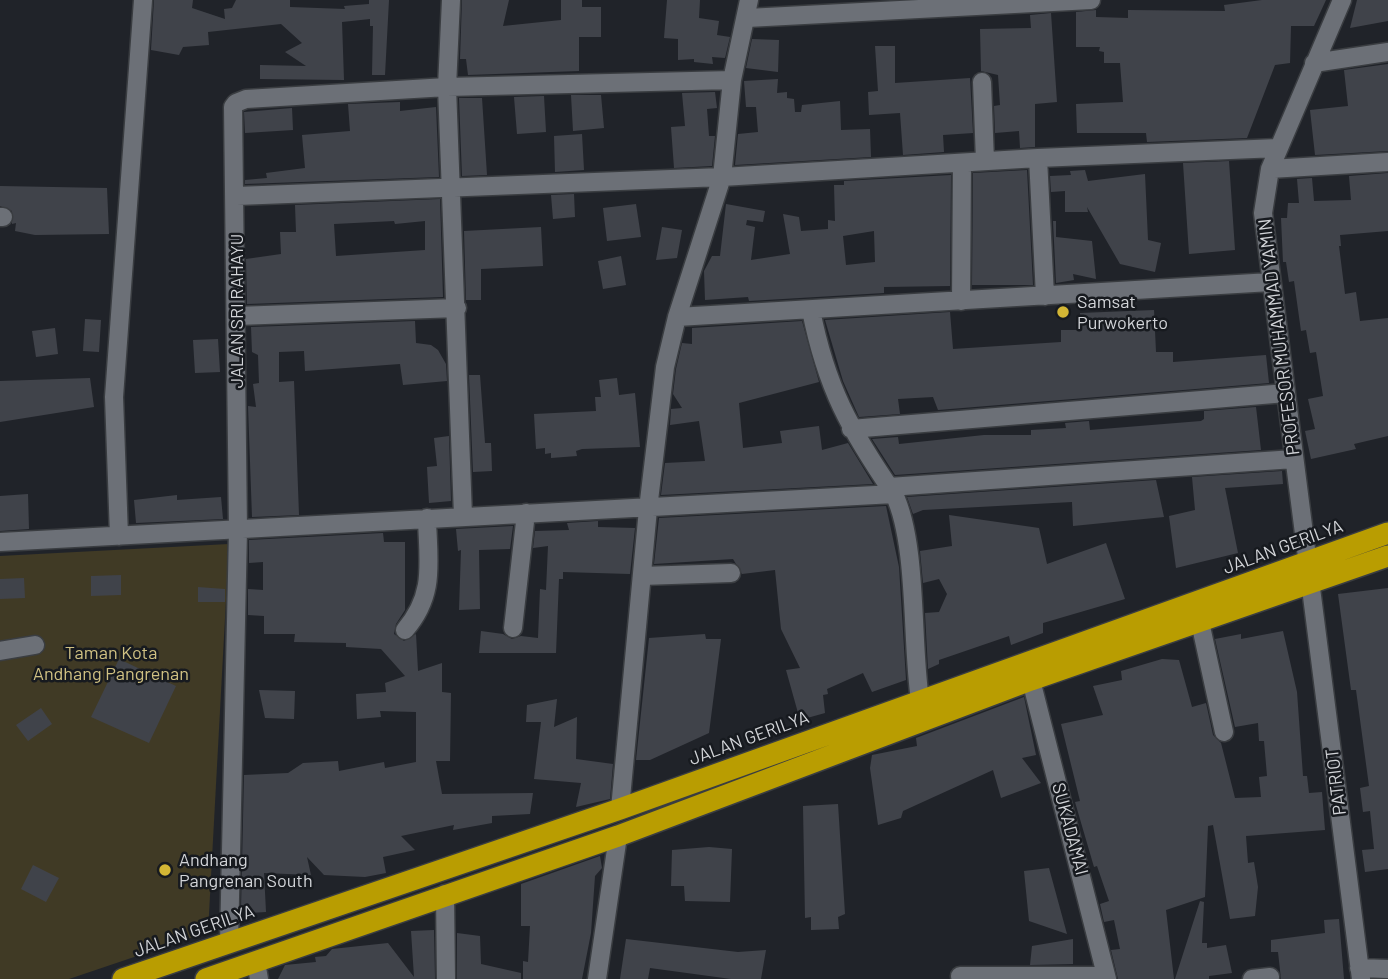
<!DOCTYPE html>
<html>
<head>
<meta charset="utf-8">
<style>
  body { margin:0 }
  canvas { display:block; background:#202329 }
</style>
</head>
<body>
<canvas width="1388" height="979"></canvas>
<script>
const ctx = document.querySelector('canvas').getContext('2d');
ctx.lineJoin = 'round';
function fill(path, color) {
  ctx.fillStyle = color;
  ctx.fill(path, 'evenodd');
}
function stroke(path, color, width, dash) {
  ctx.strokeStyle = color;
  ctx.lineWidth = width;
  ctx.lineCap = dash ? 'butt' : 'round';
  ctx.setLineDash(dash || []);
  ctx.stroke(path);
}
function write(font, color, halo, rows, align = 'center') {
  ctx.font = font + ' Barlow,sans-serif';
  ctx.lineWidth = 5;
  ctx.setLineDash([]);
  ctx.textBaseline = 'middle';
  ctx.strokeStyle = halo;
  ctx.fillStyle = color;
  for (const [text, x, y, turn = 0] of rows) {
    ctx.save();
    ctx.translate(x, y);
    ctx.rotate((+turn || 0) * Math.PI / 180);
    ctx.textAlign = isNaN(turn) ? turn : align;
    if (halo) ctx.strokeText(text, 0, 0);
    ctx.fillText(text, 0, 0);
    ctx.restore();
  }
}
fill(new Path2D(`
  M229,544L208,932L69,979H0V556Z`), '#403a25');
fill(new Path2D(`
  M154,0H193L192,8L225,19L224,9L232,8L236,0H290V7L345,9L344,6L369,4V0H389L385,75H372L373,26H370V19L342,22L344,80L260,79V65L306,66L285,52L302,43L281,24L208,32L209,45L183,47L179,55L151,50Z
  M462,0H509L503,26L561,20V0H582V7H601V37H579V71L468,75L466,59H460Z
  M667,0H700L699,18L719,21L717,35L730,37L725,58L712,57L713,64L694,62V59L678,60V39L664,38Z
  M1262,0H1326L1314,26H1291L1290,63L1275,65L1247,138L1147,142L1146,133H1077L1076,104L1123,102L1120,63H1104V52L1099,51L1100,47H1076V12L1096,10V17L1128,18V10L1225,11L1224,5Z
  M1357,0H1388V21L1350,28Z
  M1051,13L1057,102L1035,104V147L1020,148L1019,131L995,133L994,106L1000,105L998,75L981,71L980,29L1031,28L1030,15Z
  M752,39L779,40L778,72L746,68Z
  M875,46H895V83L970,78L973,133L943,135L944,152L903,155L900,113L869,115L868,92L878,91Z
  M1388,64V151L1315,155L1310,110L1348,106L1344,70Z
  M778,79L777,93L787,92V98L794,99L795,112H801L802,105L840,101L841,130L870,129L871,157L735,165L738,134L758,132L756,107H746L744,81Z
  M715,92L717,108L707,109L709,136H715L712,166L674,168L671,127L685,126L682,93Z
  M571,95H601L604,128L573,131Z
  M544,96L546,132L517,134L514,97Z
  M459,98H482L487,175L462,176Z
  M400,102V111L436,107L439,177L245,184V180L267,178L266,173L305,168L302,135L350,131L348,104Z
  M292,108L293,130L245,133L244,112Z
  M582,134L584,170L555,172L554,136Z
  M1229,161L1235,250L1189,254L1183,163Z
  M1027,170L1033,285H972L973,173Z
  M1085,170L1088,181L1145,174L1148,240L1161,243L1155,272L1120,264L1087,207L1088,212H1065V191L1051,192L1050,176L1071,175L1070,171Z
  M1388,173V231L1340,235L1341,246H1339L1345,294L1356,292L1360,321L1388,318V436L1354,444L1356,449L1311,459L1305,431L1315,429L1308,399L1323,396L1316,352L1310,353L1306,330L1301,331L1294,281L1289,282L1286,262H1283L1281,218H1287L1288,203H1299L1297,179L1312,178L1314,201L1351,200L1349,176Z
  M951,175L950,286L884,287V293L749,301L748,297L705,300L704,271L712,256H720L726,204L765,211L763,222L747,220L746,225L755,227L751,260L790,254L783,214L799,217L801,231L828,229V220L835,221L834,185H844V181ZM874,231L875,262L846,265L843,236Z
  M0,186L107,188L109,234L35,235L15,231L16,223L12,224V211L0,206Z
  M574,194L575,217L553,219L551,195Z
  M440,199L443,297L247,304L246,259L281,254L280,232H296L295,205ZM394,221L395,224L425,221V250L336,256L334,224Z
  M636,204L641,237L607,241L603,208Z
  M1053,221H1056V237L1092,241L1096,279L1073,274L1074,280L1056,283Z
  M541,227L543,266L481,269V300H466L464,231Z
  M662,227L682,230L677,258L656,260Z
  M621,256L626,285L603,289L598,261Z
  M1154,310L1156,352H1173V362L1266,355L1269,383L938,410L933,397L898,399L900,414L859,417L843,381L825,320L950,312L953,349L1061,342V330H1080V313Z
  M85,319L101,320L99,352L83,351Z
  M415,321L416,343L431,345L438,350L446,364L447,381L403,385L400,364L305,371L304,351L279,352V382L294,381L299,515L252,517L248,406L256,407L253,384L259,383L258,355L252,352L251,327Z
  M802,321L819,382L739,403L743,448L782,443L780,431L819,426L822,450L848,443L873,484L661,495L665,463L705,461L699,421L670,425L671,409L682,408L673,394L676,369L682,343L692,344V328Z
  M55,328L58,354L36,357L32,331Z
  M218,339L220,372L195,373L193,340Z
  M469,375H480L485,443H491L492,471L473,472Z
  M90,378L94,407L0,422V381Z
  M617,378L619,395L635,393L640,447L582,449L576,451L577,456L551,458V453L545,454V448L536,449L534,414L596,411L595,397H601L599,380Z
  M1256,407L1261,450L895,475L872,439L898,437L899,444L984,435H1031V430L1066,428L1065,423L1089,421L1090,430L1201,421L1204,419V411Z
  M449,436L451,501L429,503L427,467L437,466L434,438Z
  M1282,471L1283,484L1225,488L1238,553L1176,568L1169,516L1195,510L1192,477Z
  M1156,480L1164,517L1073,526L1072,502L923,510L913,514L907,497Z
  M28,494L29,529L0,531V496Z
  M177,495V500L221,497L223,519L136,523L134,500Z
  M886,506L899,567L906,680L872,692L863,673L827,689L828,694L823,695L825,713L800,720L786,670L800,668L781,629L775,570L742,574L733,559L654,564L659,518Z
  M949,515L1039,528L1047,564L1106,543L1125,599L1043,623V633L1011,645L1009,636L939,660V664L928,669L925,613L939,612L947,594L939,579L923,583L920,551L952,546Z
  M598,521V527L635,528L630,574L563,572V579H559L556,653H479L481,631L503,634L512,639L521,636L538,638L540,589L546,590L548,546L533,548L535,531L569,530L567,523Z
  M513,526L510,549L479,550L480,609L459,610L461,550L458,551L456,529Z
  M383,533L384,542H405V610L396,624L394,634L404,641L416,634L418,671L442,663V692L451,693L450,761H436L442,794L533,793L530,814L492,816V823L453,830L454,825L401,836L415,850L383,857L386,873L365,877L324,875L307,857L311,875L264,873L266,912L249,913L241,909L244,775L288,773L303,763L338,761L339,771L384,762L385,768L416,762V712L380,711L381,717L357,719L356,694L386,692L385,683L405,676L381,649L346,647V643L294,642L295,634H264V616L248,615V589L263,590V562L249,563V540Z
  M121,575V595L91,596V576Z
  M24,578L25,598L0,599V579Z
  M198,587L225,589V602H198Z
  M1388,588V869L1365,872L1362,850L1374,849L1370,811L1363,812L1360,788L1369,786L1356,690H1351L1338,594Z
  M1283,631L1297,692L1303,776H1307L1309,793L1322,792L1325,830L1246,836L1248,863L1254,862L1258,887L1255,916L1230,919L1213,825L1208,826L1205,897L1166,910L1174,979H1118L1111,950L1120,949L1114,920L1104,922L1100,904L1109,901L1097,866L1094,867L1075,802L1080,801L1061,724L1103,715L1093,686L1122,680L1121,671L1162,659L1179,660L1192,707L1206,703L1213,735L1221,743L1235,798L1261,797L1259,777L1267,776L1264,741H1259L1258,723L1235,727L1215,639L1241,634V639Z
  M705,634L706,639H721L709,733L650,760H636L649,638Z
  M119,659L176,686L149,743L91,717Z
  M259,690L295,691L294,719L265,718Z
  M1024,697L1036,755L1022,758L1041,783L1001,798L993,770L903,811L901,818L878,825L870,768L872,755L917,746L916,738Z
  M557,699L554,727L577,717L576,759L613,764L610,799L576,807L581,783L534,779L541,722H526L527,705Z
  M41,708L52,724L28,741L16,725Z
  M838,804L845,914L838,917L839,929L811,930V917L805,918L803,806Z
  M709,847L732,849L730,902L685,901L684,886H671L672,850Z
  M600,856L602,868L595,876L591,933L582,979H523V961L528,962L530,926H521V884Z
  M33,865L59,878L46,902L21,889Z
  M1049,868L1067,934L1029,921L1024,871Z
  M1200,901L1204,902L1202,943H1207V948L1226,945L1232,973L1209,976V979H1175Z
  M1339,919L1344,979H1281L1278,952H1271V940L1325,933L1324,920Z
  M434,930L435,979H278L285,965L316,962L315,957L326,956L332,949L388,943L414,977L411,931Z
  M457,933L480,936L481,964L521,973V979H457Z
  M626,939L738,952L766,950L761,979H731L650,968L648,979H620Z
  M1073,939V964L1030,965L1032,946Z`), '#40434a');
const minor = new Path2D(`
  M451,0L447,87L463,516
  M1342,0L1270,169L1263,213L1361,979
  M747,18L1091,0
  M1314,63L1388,52
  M982,82L985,161
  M1038,158L1045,296
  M1270,169L1388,162
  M237,196L722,177L1038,158L1278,148
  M0,217H3
  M961,301L962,164
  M237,316L457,308
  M677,317L1271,282
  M851,429L1286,393
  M889,487L1294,459
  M894,494C918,545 911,641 920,700
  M119,536L114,397L143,0
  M0,542L894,494C850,430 826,387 811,310
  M642,576L731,573
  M1200,622L1224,732
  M513,628L526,513
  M405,630C436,594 428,562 427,518
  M0,651L35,645
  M1031,680L1107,979
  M620,809L648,509L665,367L677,317L722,177L732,80L749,0
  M445,894L446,979
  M229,943L238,530L233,107L236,103L246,99L447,87L732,80
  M256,962L259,979
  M1359,968L1388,969
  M960,976H1106
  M597,979L618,836
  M1252,979L1270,977`);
const highway = new Path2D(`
  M123,979L620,809L1388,533
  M206,979L618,836L1031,680L1388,556`);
stroke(minor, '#3a3d41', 21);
stroke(highway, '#3a3d41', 24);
stroke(minor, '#6c7077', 18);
stroke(highway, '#b99d01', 21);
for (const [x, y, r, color] of [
  [1063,312,7,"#d3b635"],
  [165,870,7,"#d3b635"]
]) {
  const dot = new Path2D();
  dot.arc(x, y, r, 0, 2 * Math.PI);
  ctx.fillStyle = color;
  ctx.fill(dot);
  stroke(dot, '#171a1f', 2.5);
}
write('18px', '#d2d4d8', '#171a1f', [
  ["Samsat",1077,302],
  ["Purwokerto",1077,323],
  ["Andhang",179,860],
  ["Pangrenan South",179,881]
], 'left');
write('18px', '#d2d4d8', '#171a1f', [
  ["JALAN SRI RAHAYU",237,311,-90],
  ["PROFESOR MUHAMMAD YAMIN",1279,337,-97],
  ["JALAN GERILYA",1283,547,-20],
  ["JALAN GERILYA",749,738,-20],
  ["PATRIOT",1336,782,-97],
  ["SUKADAMAI",1070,829,75],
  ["JALAN GERILYA",194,931,-19]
]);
write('18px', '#d0c183', '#171a1f', [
  ["Taman Kota",111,653],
  ["Andhang Pangrenan",111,674]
]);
</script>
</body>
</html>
